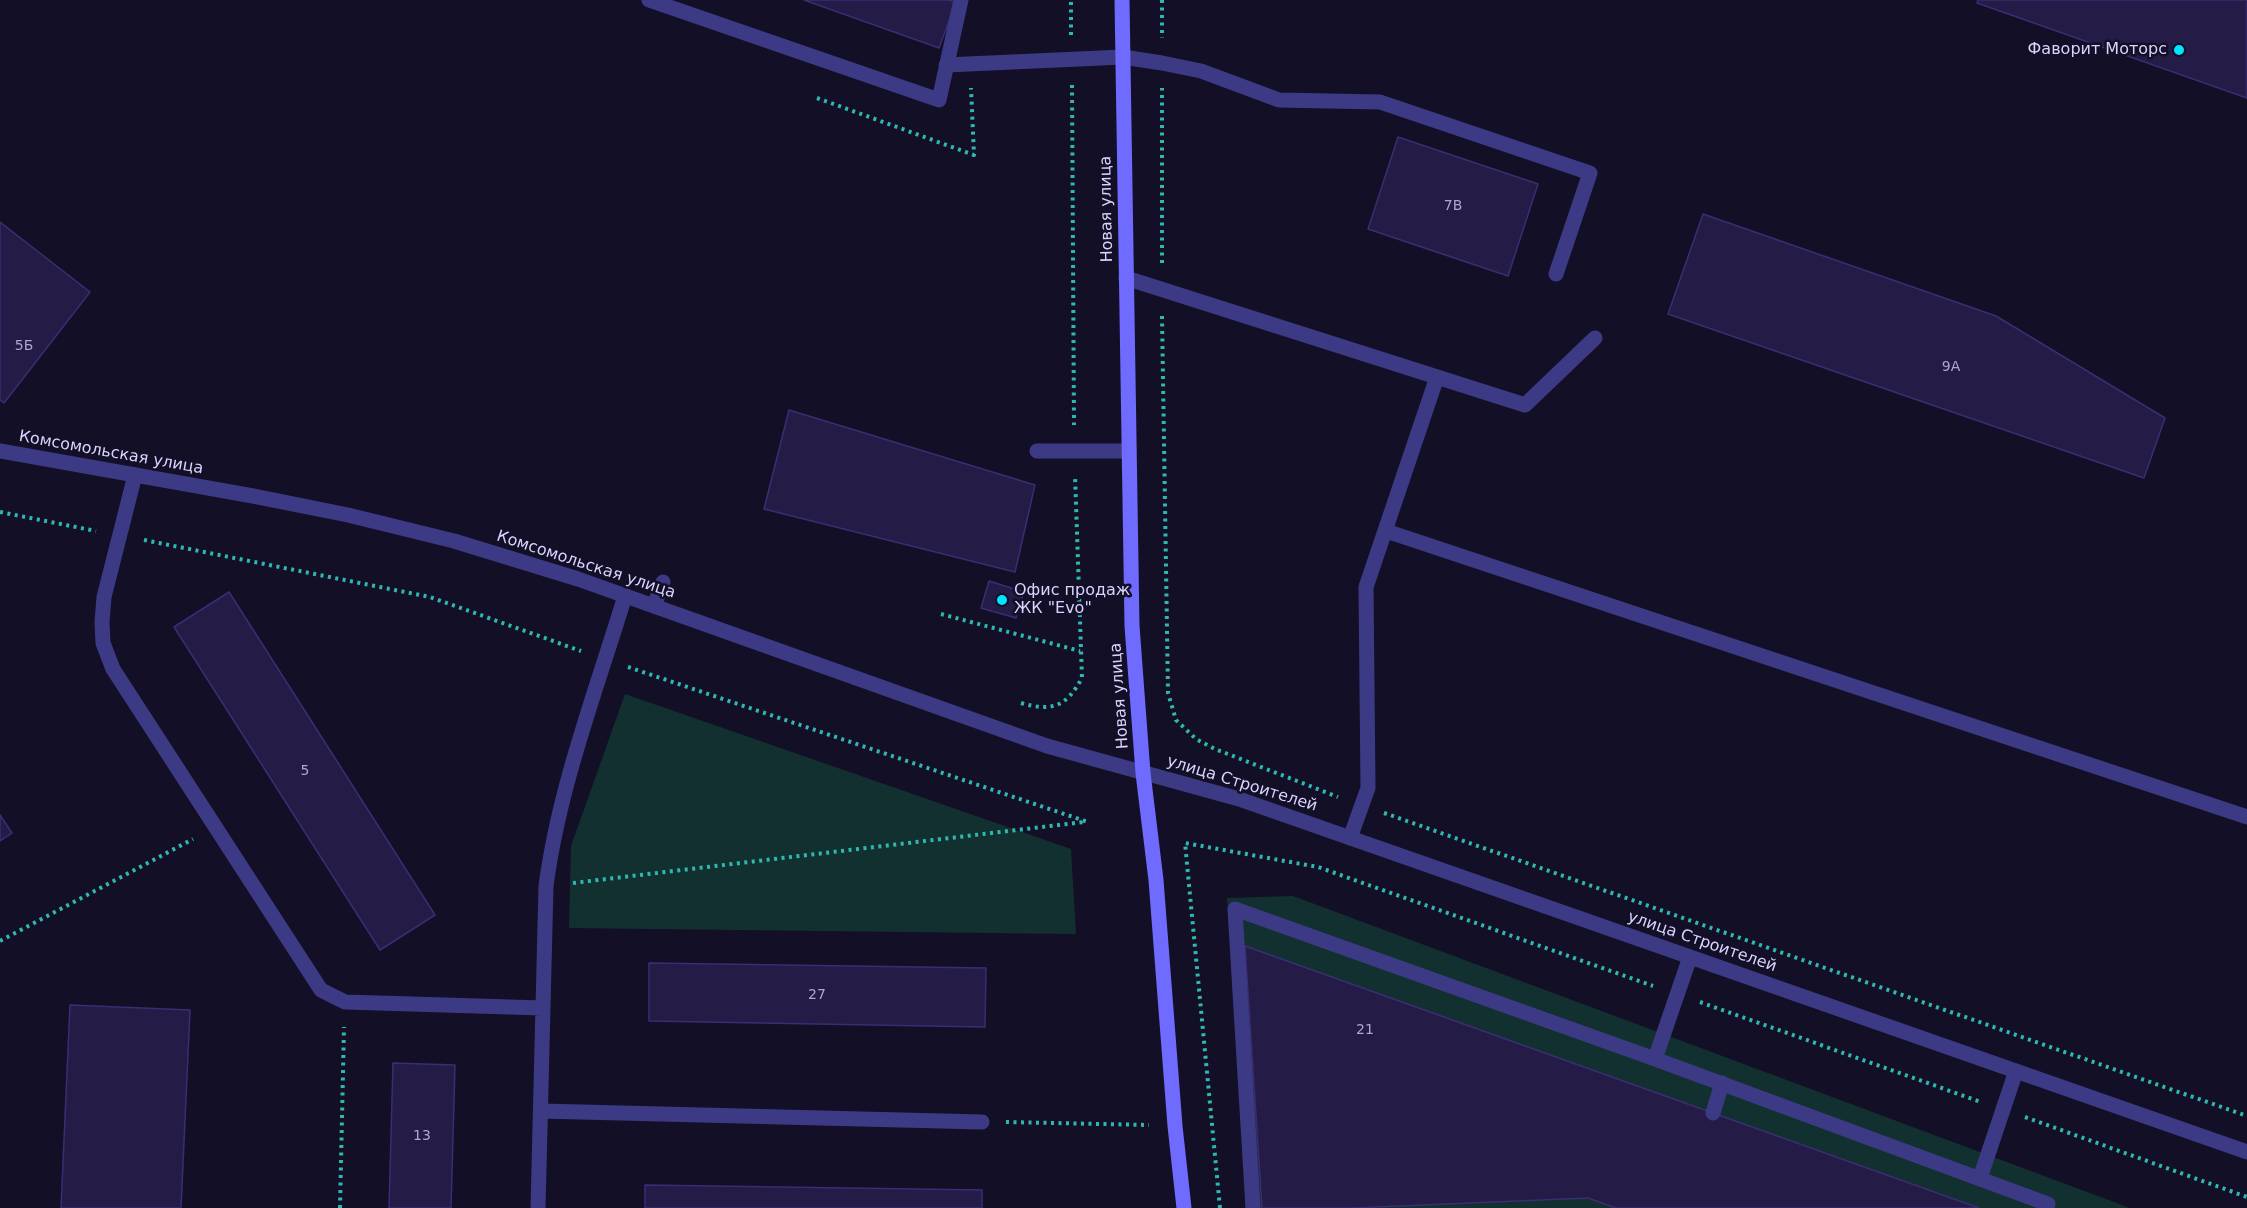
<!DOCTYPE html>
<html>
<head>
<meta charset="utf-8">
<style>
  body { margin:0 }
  canvas { display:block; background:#130f26 }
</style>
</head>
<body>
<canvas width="2247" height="1208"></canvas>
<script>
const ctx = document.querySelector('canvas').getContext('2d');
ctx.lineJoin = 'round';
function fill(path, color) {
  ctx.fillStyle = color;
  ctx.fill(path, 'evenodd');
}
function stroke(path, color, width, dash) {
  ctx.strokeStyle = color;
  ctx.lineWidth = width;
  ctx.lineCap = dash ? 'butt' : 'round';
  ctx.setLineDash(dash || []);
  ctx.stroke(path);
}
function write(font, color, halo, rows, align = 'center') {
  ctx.font = font + ' "DejaVu Sans",sans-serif';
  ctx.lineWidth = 5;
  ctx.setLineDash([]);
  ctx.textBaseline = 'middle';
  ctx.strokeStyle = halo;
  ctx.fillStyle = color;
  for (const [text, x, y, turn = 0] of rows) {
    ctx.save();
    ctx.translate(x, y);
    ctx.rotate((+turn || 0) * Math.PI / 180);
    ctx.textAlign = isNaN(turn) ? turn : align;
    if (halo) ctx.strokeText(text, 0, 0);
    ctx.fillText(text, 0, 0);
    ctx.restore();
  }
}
fill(new Path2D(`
  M625,694L1071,849L1076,934L569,928L571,846Z
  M1293,896L2130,1208H1249L1227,898Z`), '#12302f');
const building = new Path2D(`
  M804,0H949L956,2L939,48Z
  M1978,0H2247V98L1977,3Z
  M1398,137L1538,184L1508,276L1368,229Z
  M1703,214L1996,316L2165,418L2144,478L1668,314Z
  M0,222L90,292L4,403L0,400Z
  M789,410L1035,485L1015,572L764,509Z
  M989,581L1024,592L1016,618L981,608Z
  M229,592L435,915L380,950L174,627Z
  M0,815L12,833L0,841Z
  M1245,946L1979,1208H1616L1588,1198L1352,1208H1262Z
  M649,963L986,968L985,1027L649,1021Z
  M70,1005L190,1010L181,1208H61Z
  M393,1063L455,1065L451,1208H389Z
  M645,1185L982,1190V1208H645Z`);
fill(building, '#241b47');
stroke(building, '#3b2d73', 1.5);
stroke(new Path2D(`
  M1162,0V38
  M1071,35V0
  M1072,85L1074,425
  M817,98L974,155L971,88
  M1162,263V88
  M1162,316L1168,693L1176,720L1196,739L1215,749L1338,797
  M0,512L96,531
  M144,540L430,597L581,651
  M941,614L1080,651
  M628,667L1088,822
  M1021,703C1052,712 1066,707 1082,678L1075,475
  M1384,813L2247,1116
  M573,883L1084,822
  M0,941L193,839
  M1700,1002L1981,1102
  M2025,1117L2247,1197
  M1006,1122L1149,1125
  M340,1208L344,1027
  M1220,1208L1185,843L1318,867L1653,986`), '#2fb8b0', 4, [3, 4.5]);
stroke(new Path2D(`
  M649,0L939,100L961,0
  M946,65L1123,57L1162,63L1201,71L1279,100L1380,102L1590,173L1556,274
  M1126,278L1525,405L1595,338
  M1037,451H1129
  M135,475L104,597L102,622L103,643L113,669L321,990L345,1002L543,1008
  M1386,531L2247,817
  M654,606L663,582
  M1350,838L1368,788L1366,587L1437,377
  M1655,1059L1690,957
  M541,1111L982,1122
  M1713,1113L1722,1083
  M1980,1178L2016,1071
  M538,1208L546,886C559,787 596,691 625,596
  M1253,1208L1235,909L1655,1059L2048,1204`), '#3d3a85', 15);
stroke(new Path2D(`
  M0,451L253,496L348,515L454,541L578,579L1047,746L1239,799L2247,1152`), '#3d3a85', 15);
stroke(new Path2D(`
  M1122,0L1132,626L1143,773L1156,880L1175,1126L1184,1208`), '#6f6bff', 15);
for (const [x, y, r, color] of [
  [2179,50,6,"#00e5ff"],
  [1002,600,6,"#00e5ff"]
]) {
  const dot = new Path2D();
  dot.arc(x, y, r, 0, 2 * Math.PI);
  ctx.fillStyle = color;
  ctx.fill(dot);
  stroke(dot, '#130f26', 2);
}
write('14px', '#aca6d1', null, [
  ["7В",1453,206],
  ["5Б",24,346],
  ["9А",1951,367],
  ["5",305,771],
  ["27",817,995],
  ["21",1365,1030],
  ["13",422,1136]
]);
write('16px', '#d9d4ff', '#130f26', [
  ["Фаворит Моторс",2167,50],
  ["Офис продаж",1014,591,"left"],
  ["ЖК \"Evo\"",1014,609,"left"]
], 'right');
write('16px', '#d9d4ff', '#130f26', [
  ["Новая улица",1107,209,-91],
  ["Комсомольская улица",111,453,10],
  ["Комсомольская улица",586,565,18],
  ["Новая улица",1120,696,-94],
  ["улица Строителей",1242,784,17],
  ["улица Строителей",1702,942,19]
]);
</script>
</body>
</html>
